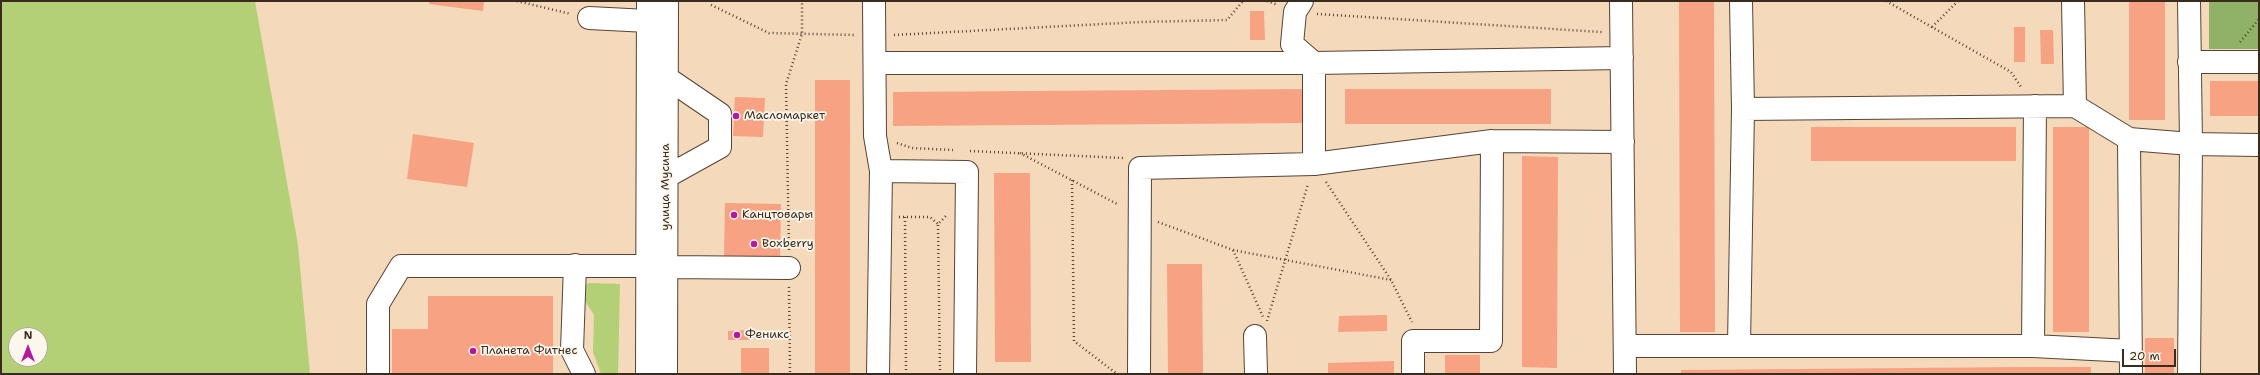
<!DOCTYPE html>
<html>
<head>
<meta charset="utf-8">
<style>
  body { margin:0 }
  #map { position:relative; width:2260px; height:375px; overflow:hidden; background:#f4d9bb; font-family:"Shantell Sans",sans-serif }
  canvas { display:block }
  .frame { position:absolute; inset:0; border:2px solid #3b2a1e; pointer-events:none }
  .north { position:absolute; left:8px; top:327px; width:40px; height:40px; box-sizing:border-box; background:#fbf7ec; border:1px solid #aea59a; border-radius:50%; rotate:0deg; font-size:11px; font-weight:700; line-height:16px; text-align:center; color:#3b2a1e }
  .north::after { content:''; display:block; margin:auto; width:14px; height:18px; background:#b5179e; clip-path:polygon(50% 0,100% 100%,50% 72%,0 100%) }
  .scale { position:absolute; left:2122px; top:349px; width:54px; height:18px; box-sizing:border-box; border:2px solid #3b2a1e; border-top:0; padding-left:5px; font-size:12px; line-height:14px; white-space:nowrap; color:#3b2a1e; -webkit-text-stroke:3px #fbf7ec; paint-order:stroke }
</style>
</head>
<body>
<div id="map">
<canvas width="2260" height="375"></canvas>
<div class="frame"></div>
<div class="north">N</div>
<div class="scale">20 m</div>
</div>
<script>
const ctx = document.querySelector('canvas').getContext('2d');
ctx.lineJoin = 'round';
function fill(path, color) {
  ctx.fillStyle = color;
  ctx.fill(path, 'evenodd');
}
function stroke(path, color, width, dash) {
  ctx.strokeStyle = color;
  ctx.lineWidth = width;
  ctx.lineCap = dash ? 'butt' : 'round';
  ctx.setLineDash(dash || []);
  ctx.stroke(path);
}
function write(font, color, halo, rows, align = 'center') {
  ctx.font = font + ' "Shantell Sans",sans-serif';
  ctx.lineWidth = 3.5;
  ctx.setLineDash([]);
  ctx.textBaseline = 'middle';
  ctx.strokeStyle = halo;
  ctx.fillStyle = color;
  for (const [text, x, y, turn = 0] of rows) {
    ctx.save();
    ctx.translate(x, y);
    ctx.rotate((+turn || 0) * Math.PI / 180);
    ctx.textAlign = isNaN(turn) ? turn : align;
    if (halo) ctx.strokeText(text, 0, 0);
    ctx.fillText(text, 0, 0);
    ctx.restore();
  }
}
fill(new Path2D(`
  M1,1H255L298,245L310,374H1ZM16,335H40V359H16Z
  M588,283L620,284L618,374H601L593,352L594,315L580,293Z`), '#b4d076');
fill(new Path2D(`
  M2209,1H2259V49H2209Z`), '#8fb267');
fill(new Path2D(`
  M429,1H484L483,11L429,4Z
  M1679,1H1714L1715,332H1680Z
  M2129,1H2165V120H2129Z
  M1250,11H1264L1265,40H1250Z
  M2014,27H2025V62H2014Z
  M2040,30H2053L2054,64H2041Z
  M815,80H850V374H815Z
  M2210,81H2259V116H2210Z
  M1308,89V123L893,126V92Z
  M1345,89H1551V124H1345Z
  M735,97L765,98L763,137L733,136Z
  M1811,127H2016V161H1811Z
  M2053,127H2089V332H2053Z
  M413,134L474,143L467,187L407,179Z
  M1522,156L1558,157L1557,368L1522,367Z
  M994,173H1030L1031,362H995Z
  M725,203L781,204L780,257H724Z
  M1167,264H1202L1203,374H1168Z
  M428,296H553V374H392V329H428Z
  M1387,315V331L1338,332L1339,316Z
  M750,330V340H728V331Z
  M2145,338H2174V374H2145Z
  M741,348H769V374H741Z
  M1445,355H1480V374H1445Z
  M1394,361V374H1328V363Z
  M2021,367H2091V374H1681V370Z`), '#f6a283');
const minor = new Path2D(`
  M874,1L875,136L881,171L878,374
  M1302,1L1295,12L1292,44L1314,63V164
  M1621,1L1625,374
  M2189,1L2191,144L2189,374
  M589,18L648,21
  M2189,62H2259
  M875,63H1314L1622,58
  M2075,106L2129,139L2191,144L2259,145
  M1743,109L2075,106L2073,1
  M2129,139L2131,374
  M881,171L967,172L965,374
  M666,177L720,147V114L667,78
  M575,265L572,350L584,374
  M666,267L789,268
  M1255,336L1256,374
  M1739,345L1743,109L1741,1
  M1625,346H2033L2131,351
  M2033,346L2035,106
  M378,374V304L401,266H648
  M647,374L648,1
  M666,374L667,1
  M1139,374L1140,168L1314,164L1492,141
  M1413,374V341H1491L1492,141L1623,142`);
stroke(minor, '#574436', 24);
stroke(new Path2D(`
  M517,1L571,14
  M1267,1L1278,5
  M1886,1L2011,72L2021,87
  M711,5L769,33L855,35
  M1317,14L1602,32
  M1932,27L1958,1
  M894,35L1141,22L1227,20L1243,1
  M2240,42L2259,19
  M897,143L912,148L953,150
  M970,151L1123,158
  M1020,153L1119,205
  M1072,180L1074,341L1117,374
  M1326,182L1391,280L1412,322
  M899,217H930L938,224
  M905,217L906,374
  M1158,222L1233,250L1391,280
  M789,250L786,84L802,34V1
  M1233,250L1264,319
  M789,287L790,374
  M1267,321L1308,184
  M940,374L938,224L946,216`), '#574436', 2.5, [1, 3]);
stroke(minor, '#fff', 22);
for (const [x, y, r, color] of [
  [736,116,4,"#b5179e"],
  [734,215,4,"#b5179e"],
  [754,244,4,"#b5179e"],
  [737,335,4,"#b5179e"],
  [473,351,4,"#b5179e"]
]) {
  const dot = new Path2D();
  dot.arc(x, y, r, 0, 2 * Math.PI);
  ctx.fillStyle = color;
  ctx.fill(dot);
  stroke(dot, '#fbf7ec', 1.5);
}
write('12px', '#3b2a1e', '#fbf7ec', [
  ["Масломаркет",744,116],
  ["Канцтовары",742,215],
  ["Boxberry",762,244],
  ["Феникс",745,335],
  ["Планета Фитнес",481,351]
], 'left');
write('12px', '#3b2a1e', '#fbf7ec', [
  ["улица Мусина",666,187,-90]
]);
</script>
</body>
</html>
